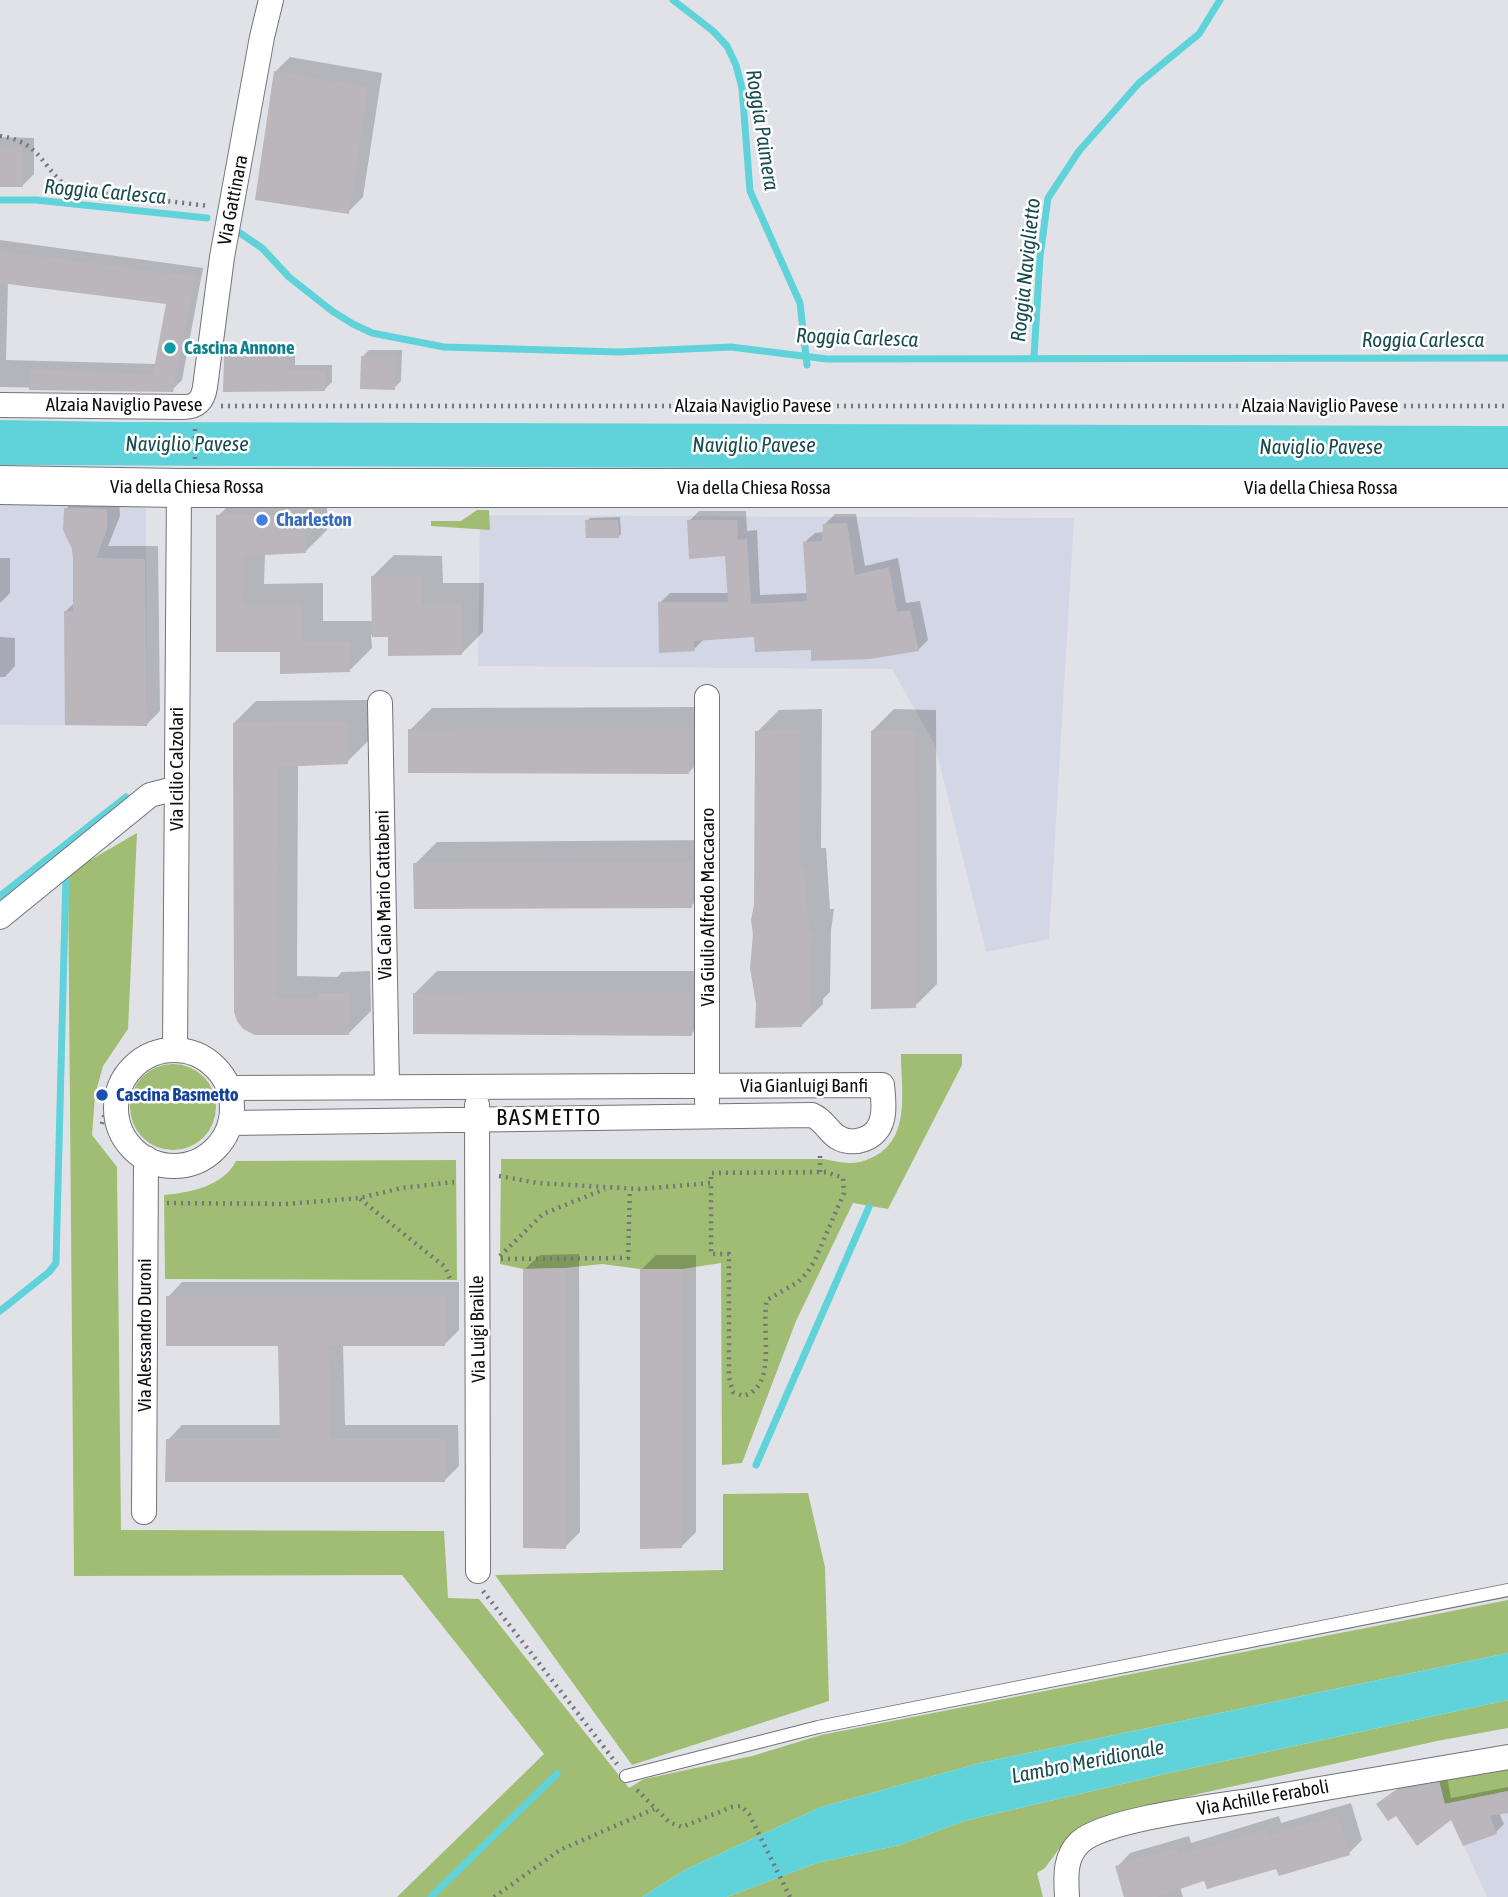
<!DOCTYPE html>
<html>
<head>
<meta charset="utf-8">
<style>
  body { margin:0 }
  canvas { display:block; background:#e0e2e8 }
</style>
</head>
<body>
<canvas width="1508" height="1897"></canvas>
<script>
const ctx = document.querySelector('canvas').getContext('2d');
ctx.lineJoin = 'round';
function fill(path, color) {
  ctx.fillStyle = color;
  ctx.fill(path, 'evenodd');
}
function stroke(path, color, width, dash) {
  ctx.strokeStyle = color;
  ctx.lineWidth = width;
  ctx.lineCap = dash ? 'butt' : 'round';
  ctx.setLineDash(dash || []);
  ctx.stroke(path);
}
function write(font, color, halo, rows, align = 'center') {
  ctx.font = font + ' "Asap Condensed",sans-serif';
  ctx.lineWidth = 5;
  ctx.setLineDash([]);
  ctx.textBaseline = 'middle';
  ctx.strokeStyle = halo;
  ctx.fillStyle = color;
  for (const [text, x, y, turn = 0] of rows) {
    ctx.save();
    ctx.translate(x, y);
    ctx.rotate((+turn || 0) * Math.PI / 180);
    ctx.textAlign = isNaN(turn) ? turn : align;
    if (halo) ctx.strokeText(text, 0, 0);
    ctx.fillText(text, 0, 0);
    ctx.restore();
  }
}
fill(new Path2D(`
  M0,504H107L146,508L147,726L0,725Z
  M480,515L1074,518L1049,939L986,952L935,745L892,669L478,666Z
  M1508,1791V1897H1487L1445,1804Z`), '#d3d6e4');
fill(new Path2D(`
  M477,510H489L490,530L431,526V521H461Z
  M137,833L128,1029L103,1066L95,1095L92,1135L117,1167L121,1530L444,1531L448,1598L479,1599L629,1788L644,1779L752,1756L821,1735L1508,1600V1653L980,1763L821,1807L685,1870L642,1897H397L544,1754L402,1575L74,1576L68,873Z
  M901,1054H962V1065L888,1209L853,1203L796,1321L742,1463L722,1465L721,1263L682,1269H640L602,1264L565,1268L523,1269L500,1264L501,1159H823C831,1160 841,1163 850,1163C857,1163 865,1161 871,1158C912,1140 901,1090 901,1054Z
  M130 1107a43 43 0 1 1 86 0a43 43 0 1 1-86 0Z
  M456,1160L457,1280L165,1279L164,1195C189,1193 224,1186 236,1161Z
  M808,1493L825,1567L829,1701L632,1765L495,1575L723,1570V1494Z
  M1508,1700V1728L1437,1741L1198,1794L1129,1813L1102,1822L1064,1842L1045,1868L1037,1873L1043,1897H727L817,1863L900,1845L964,1821L1169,1773Z
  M1508,1767V1791L1445,1804L1439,1780Z`), '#a1bd73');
fill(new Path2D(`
  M0,420L116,422L1508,426V471L0,465Z
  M1508,1653V1700L1169,1773L964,1821L900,1845L817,1863L727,1897H642L685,1870L821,1807L980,1763Z`), '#60d3da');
fill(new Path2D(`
  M290,57L382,73L363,197L348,212L275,72Z
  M0,137L34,138V174L23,185H0Z
  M0,240L203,268L182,380L172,390L0,387ZM8,282L168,303L156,364L6,360Z
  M295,347V365H332V382L325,389L226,356L233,349Z
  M369,350H402L401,381L394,388L362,357Z
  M327,493V530L305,552L265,553L264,584L323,583V621H373L372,577L394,555L442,556L443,583H484L483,632L461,654L389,635H371L372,648L350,670L282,650H217L218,516L240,494Z
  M79,495L119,496L120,516L108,546H158L160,711L147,724L65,612L75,602V559L66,509Z
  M699,511H746L747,531L757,530L760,595L808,593L805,542L815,533L824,532L825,524L835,514H856L865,566L898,558L906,603L920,601L928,640L918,650L812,648L756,635L704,639L694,649L660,603L670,593H729L727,555L689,521Z
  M620,517L621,534L618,537L587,521L590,518Z
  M0,558H10V593L0,603Z
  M0,637L15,638V666L5,677H0Z
  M368,700L369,740L347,762L298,764L297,976L337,977L342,972L370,971L371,1011L349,1033H255L234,723L256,701Z
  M710,707L711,750L689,772L410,730L432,708Z
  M822,709L821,848H826L830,909H834L831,930L830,992L823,999V1004L801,1026L755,904L757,732L779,710Z
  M894,709L936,710L937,984L915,1006L872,731Z
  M712,840L713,884L691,906L415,864L437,842Z
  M437,971H713V1012L691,1034L415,993Z
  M579,1254L580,1532L565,1547L525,1269L540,1255Z
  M656,1255H696V1532L681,1547L641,1270Z
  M182,1282H459V1330L445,1344H343L345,1425H458L459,1466L445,1480L168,1440L182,1425H282L280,1344L168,1297Z
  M1447,1777L1451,1798L1508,1787V1811L1499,1813L1504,1824L1496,1832L1452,1818L1396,1813L1378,1804L1404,1784Z
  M1351,1803L1362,1840L1349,1853L1205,1879L1180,1887L1183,1897H1126L1117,1867L1130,1853L1189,1836L1191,1843L1279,1816L1281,1823Z`), '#0003');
stroke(new Path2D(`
  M673,0L713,31L727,46L736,65L742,88L750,191L800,303L807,365
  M0,200H36L207,218
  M240,233L262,248L289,277L332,311L353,324L372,333L444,347L619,352L731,347L827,359L1508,358
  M1034,357L1040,257L1048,198L1079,151L1139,83L1199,34L1220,0
  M0,896L126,797
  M0,1311L49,1272L56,1263L66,873
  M756,1465L869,1207
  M431,1897L557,1774`), '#60d3da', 7);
fill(new Path2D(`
  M274,71L368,87L349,214L255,200Z
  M0,148H23V187H0Z
  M0,251L195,277L173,392L29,390L30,370L153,374L166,304L0,283Z
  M288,354L289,371H326L325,391L223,392L224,355Z
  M361,356L396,357L395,390L360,389Z
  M64,508L107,509V530L96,558L145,559L147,726L65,725L64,611H73V559L72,549L63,530Z
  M216,515H306V553L244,556L243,605L301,604L302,642H350V672L280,674V652H216Z
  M585,520H618L619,538H586Z
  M687,520H737L738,540L747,539L751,604L807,601L803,542L822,541L823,524L847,523L855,575L889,567L897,612L910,610L919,651L870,659L811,661V650L755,652L754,637L694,641L695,651L659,653L658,602H728L725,556L689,559Z
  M371,576L421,577L422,604H462V655L388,656V637H372Z
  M347,722L348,764L277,767L276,998L318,999L319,993H349V1035H255L243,1029L237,1021L234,1012L233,723Z
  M689,728V774L408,773V729Z
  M800,730V869H804L809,930H813L810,953L809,1016L802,1015V1027L755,1028L756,1004L750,968L753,934L751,920L754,904L755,731Z
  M871,731H915L916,1008L871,1009Z
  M691,862L692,908L414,909L413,863Z
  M691,992L692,1036L413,1034V993Z
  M565,1268L566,1549L523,1548V1269Z
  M640,1269H682V1548L640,1549Z
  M166,1296H446L445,1346H328L331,1439H445V1482H165L166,1439H280L278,1346H166Z
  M1439,1784L1444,1804L1508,1791V1813L1490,1816L1497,1834L1463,1846L1451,1820L1417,1846L1396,1816L1388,1821L1376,1804L1394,1791Z
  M1337,1815L1350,1855L1279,1876L1276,1869L1207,1889L1204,1881L1156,1897H1124L1115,1866L1176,1848L1178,1856L1265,1829L1268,1836Z`), '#bab6bc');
const lane = new Path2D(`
  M626,1776L818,1727L1508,1590`);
const street = new Path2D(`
  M0,405L184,407C197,407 203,400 205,387L222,257L262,37L271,0
  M380,703L387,1087
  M0,917L150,795L177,788
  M175,1050L179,488
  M116 1108a58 58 0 1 1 116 0a58 58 0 1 1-116 0Z
  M228,1088L882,1085C883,1096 885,1109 882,1119C878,1139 853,1147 837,1137C827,1130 824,1120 812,1115L230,1123
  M707,1102V697
  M477,1105L478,1571
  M144,1512L146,1158
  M1067,1897C1066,1877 1064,1857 1080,1842C1106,1819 1217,1806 1255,1800C1340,1785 1424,1771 1508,1757`);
const primary = new Path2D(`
  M0,485L179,488H1508`);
stroke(lane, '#73747a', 14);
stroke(street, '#73747a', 26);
stroke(primary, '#73747a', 40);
stroke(new Path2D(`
  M0,136C45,142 43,175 74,190L209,206
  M221,406H1508
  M195,459V426
  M102,1124L116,1069
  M820,1172V1156
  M499,1176L538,1183L639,1189L711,1183V1173L826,1172L843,1178L844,1193L815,1260L807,1273L798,1282L767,1300C760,1327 779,1387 743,1396L733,1392L729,1377V1254H711V1183
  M360,1199L445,1267L451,1281
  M167,1203L286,1204L360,1198L402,1188L454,1182
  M500,1256L543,1214L605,1189
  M501,1259L628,1258L630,1189
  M483,1591L617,1764
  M637,1790L669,1822L682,1827L732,1807L741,1806L749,1814L790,1897
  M494,1897L560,1850L654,1809`), '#75767a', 4.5, [2, 5]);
stroke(lane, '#fff', 12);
stroke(street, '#fff', 24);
stroke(primary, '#fff', 38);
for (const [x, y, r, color] of [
  [170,348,7,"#0f9aa8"],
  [262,520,7,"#3f7fe0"],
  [102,1095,7,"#1a4fb4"]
]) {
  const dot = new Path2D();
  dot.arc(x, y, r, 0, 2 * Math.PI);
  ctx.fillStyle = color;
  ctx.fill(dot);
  stroke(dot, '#fff', 2.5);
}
write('19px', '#0c0d0f', '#fff', [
  ["Via Gattinara",233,200,-79],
  ["Alzaia Naviglio Pavese",124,405],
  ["Alzaia Naviglio Pavese",753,406],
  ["Alzaia Naviglio Pavese",1320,406],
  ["Via della Chiesa Rossa",187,487],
  ["Via della Chiesa Rossa",754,488],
  ["Via della Chiesa Rossa",1321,488],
  ["Via Icilio Calzolari",177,769,-90],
  ["Via Caio Mario Cattabeni",384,895,-91],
  ["Via Giulio Alfredo Maccacaro",708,907,-90],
  ["Via Gianluigi Banfi",804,1086],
  ["Via Luigi Braille",478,1329,-91],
  ["Via Alessandro Duroni",145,1335,-90],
  ["Via Achille Feraboli",1263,1798,-10]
]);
write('bold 19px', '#0d838f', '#fff', [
  ["Cascina Annone",184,348]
], 'left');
write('bold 19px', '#366cbe', '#fff', [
  ["Charleston",276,520]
], 'left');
write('bold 19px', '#164399', '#fff', [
  ["Cascina Basmetto",116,1095]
], 'left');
write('italic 21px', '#194c4f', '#fff', [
  ["Roggia Paimera",762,130,81],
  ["Roggia Carlesca",105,192,5],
  ["Roggia Naviglietto",1026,270,-84],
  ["Roggia Carlesca",857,338,2],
  ["Roggia Carlesca",1423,340],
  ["Naviglio Pavese",187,444],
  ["Naviglio Pavese",754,445],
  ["Naviglio Pavese",1321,447],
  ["Lambro Meridionale",1088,1762,-11]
]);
ctx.letterSpacing = '2px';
write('23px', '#0c0d0f', '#fff', [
  ["BASMETTO",549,1118]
]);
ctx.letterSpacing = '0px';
</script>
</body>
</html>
